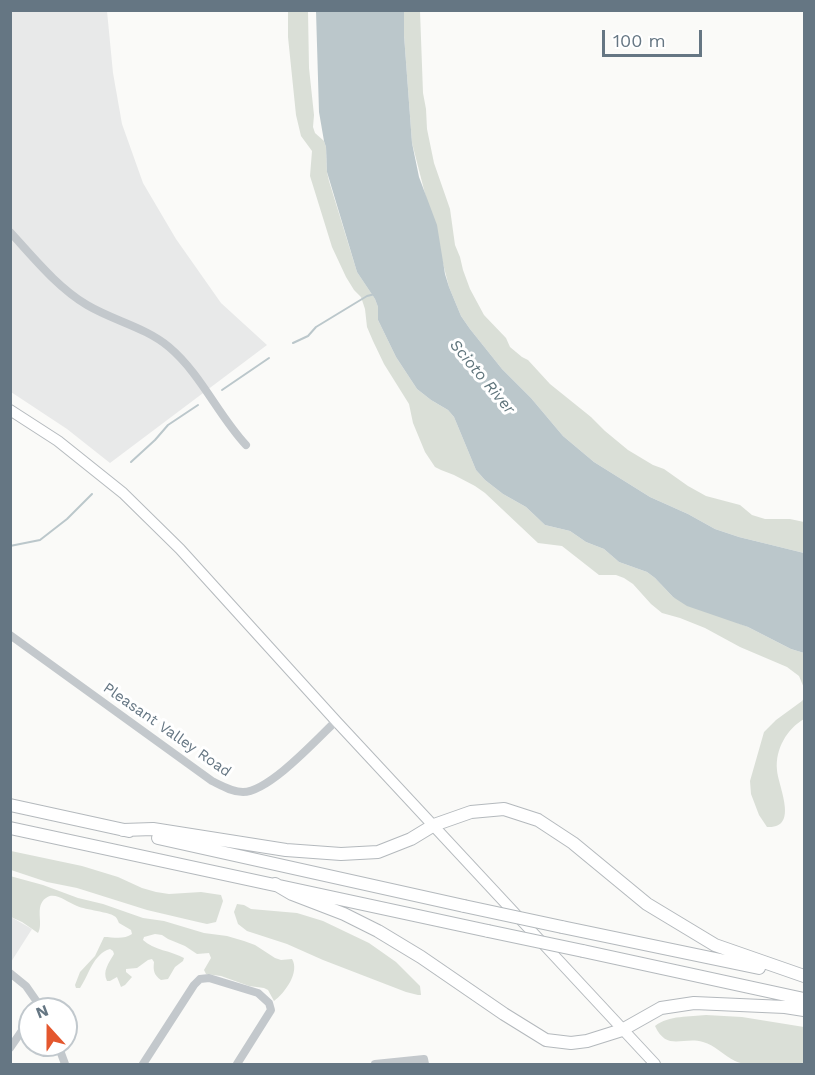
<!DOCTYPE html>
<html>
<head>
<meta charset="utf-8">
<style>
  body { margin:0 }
  #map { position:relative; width:815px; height:1075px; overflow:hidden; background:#fafaf8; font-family:"Work Sans",sans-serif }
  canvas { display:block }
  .frame { position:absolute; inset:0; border:12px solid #657683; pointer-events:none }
  .north { position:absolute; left:18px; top:997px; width:60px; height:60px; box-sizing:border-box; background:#fff; border:2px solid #c1c8cd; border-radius:50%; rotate:339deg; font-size:16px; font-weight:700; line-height:24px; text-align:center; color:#657683 }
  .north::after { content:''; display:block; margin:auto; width:21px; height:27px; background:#e4572e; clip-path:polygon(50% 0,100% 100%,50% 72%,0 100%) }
  .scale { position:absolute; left:602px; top:30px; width:100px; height:27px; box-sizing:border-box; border:3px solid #657683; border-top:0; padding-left:8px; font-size:18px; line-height:21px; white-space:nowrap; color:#657683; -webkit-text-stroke:4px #fff; paint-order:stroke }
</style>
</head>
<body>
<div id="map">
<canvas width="815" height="1075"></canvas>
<div class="frame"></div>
<div class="north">N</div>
<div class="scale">100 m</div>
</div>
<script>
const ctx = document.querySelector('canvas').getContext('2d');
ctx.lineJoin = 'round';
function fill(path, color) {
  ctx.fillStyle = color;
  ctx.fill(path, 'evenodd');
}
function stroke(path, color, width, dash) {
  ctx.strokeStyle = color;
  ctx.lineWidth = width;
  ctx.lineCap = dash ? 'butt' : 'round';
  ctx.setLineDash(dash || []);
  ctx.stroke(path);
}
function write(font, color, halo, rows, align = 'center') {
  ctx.font = font + ' "Work Sans",sans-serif';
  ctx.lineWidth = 6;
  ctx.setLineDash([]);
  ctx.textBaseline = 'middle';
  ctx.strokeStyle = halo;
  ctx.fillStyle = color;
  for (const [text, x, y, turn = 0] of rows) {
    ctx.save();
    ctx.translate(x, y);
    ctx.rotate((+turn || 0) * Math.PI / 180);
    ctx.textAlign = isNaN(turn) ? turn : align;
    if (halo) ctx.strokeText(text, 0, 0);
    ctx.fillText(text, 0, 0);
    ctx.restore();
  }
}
fill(new Path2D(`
  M10,11H107L113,73L122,124L143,183L176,239L221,303L267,345L110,463L67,429L11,392Z
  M11,917L32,929L11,962Z`), '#e8e9e9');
fill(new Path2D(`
  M288,11H308L309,68L314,115L313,127L315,133L324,141L326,147L327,172L329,181L357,272L375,299L378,307V320L396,357L417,389L431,400L448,410L454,417L476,470L485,480L503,494L526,507L545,525L570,531L586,542L604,549L619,562L647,572L655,578L673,597L748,627L791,649L804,653V719C787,729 775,749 777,770C778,786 800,829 767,827L759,815L751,794L750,781L764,732L776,720L802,701L804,698V688L799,676L787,667L740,647L705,628L680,618L662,613L651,604L633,584L624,578L616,575H599L562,546L538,543L485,493L475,486L454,475L441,470L435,467L425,452L413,423L409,404L384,364L373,341L367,327L365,309L361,297L354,290L346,277L332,247L310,176L312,151L301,136L296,115L288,37Z
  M404,11H420L423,93L426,109L427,129L434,163L450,209L455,245L460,257L463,270L470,289L484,315L506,338L510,347L522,357L528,360L550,384L591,417L605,431L628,450L653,465L664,469L688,486L706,496L740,505L752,515L765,519H790L804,522V553L739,537L715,529L688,514L650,497L594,462L563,436L531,398L502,369L470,329L461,316L449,287L412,143L404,35Z
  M11,851L82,866L118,877L142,888L156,892L169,894L201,892L221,895L223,901L216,922L207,924L198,922L147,910L77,888L47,882L11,870Z
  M10,876L43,885L78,898L103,904L143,918L164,921L204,933L227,936L244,941L255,945L275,958L281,960L292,959C300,972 285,993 274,1001L268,990L264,988L249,986L221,976L206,974L204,970L211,958L209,953L197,954L185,946L168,939L162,935L155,934L144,937L143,940C153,950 172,951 184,958L183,961L175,967L168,979L161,980C154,975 153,971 154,962L152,959L148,960L137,968L126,969V972L132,977L125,985L121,987L117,977L110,981H107C102,971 109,963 114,954L113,951L110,949C93,954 89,975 80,988H76L75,985L80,972L95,956L104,937C113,937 124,940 132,934L131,930L119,923C118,921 117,917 114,916C109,912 86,910 77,906C68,903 55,891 46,898C34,906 44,924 38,933L22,922L11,917Z
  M237,904L244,905L251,909L297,913L323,921L369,943L396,962L420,986L421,995H418L406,992L323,960L287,944L247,931L238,924L234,912Z
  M706,1015L742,1017L804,1027V1064C787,1065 750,1068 735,1061C724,1056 715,1045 703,1042C683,1036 667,1052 655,1026C669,1015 690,1017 706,1015Z`), '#dadfd7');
fill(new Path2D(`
  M316,11H404V35L412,143L419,177L437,225L445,274L449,287L461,316L470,329L502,369L531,398L563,436L594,462L650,497L688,514L715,529L739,537L804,553V653L791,649L748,627L687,606L673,597L655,578L647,572L619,562L604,549L586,542L570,531L545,525L526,507L503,494L485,480L476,470L454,417L448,410L431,400L417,389L396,357L378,320V307L375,299L357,272L327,172L326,147L324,141L319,112Z`), '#bbc7cb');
stroke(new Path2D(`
  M293,343L308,336L316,327L367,296L375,294
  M222,390L269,358
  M131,462L155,440L168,425L198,405
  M10,546L40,540L67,519L92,494`), '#bbc7cb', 2);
const major = new Path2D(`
  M10,410L58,441L123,493L180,549L336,721L655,1064`);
const highway = new Path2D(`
  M10,805L129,831
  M10,828L488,931
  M123,830L153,829L286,850L341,854L378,852L411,839L434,825L471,812L504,809L538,820L573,843L647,904L715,945L804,976
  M158,838L464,906
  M275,884L292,894L344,914L378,931L421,957L504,1014L546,1040L571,1043L587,1041L622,1030L661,1008L694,1003L785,1007L804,1010
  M562,927L759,968
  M583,951L804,999`);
stroke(major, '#b5babe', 12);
stroke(highway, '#b4b9bd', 14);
stroke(new Path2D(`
  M10,232C34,258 57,287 87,305C114,321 145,327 169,347C201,374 218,415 246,445
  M10,635L212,781C222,786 232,792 243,792C269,792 317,739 336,721
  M10,973L26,986L42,1009
  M58,1045L65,1064
  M10,1048L30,1019
  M143,1064L194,985L200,979L209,978L258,993L269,1003L271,1010L237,1064
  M375,1064L424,1059L425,1064`), '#c3c8cc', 8);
stroke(major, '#fff', 10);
stroke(highway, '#fff', 12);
const highwayBridge = new Path2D(`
  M464,906L562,927
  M488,931L583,951`);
stroke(highwayBridge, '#b4b9bd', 14, []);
stroke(highwayBridge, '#fff', 12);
write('15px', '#657683', '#fff', [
  ["Pleasant Valley Road",167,730,35]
]);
write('italic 16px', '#60757c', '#fff', [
  ["Scioto River",482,377,50]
]);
</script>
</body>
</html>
